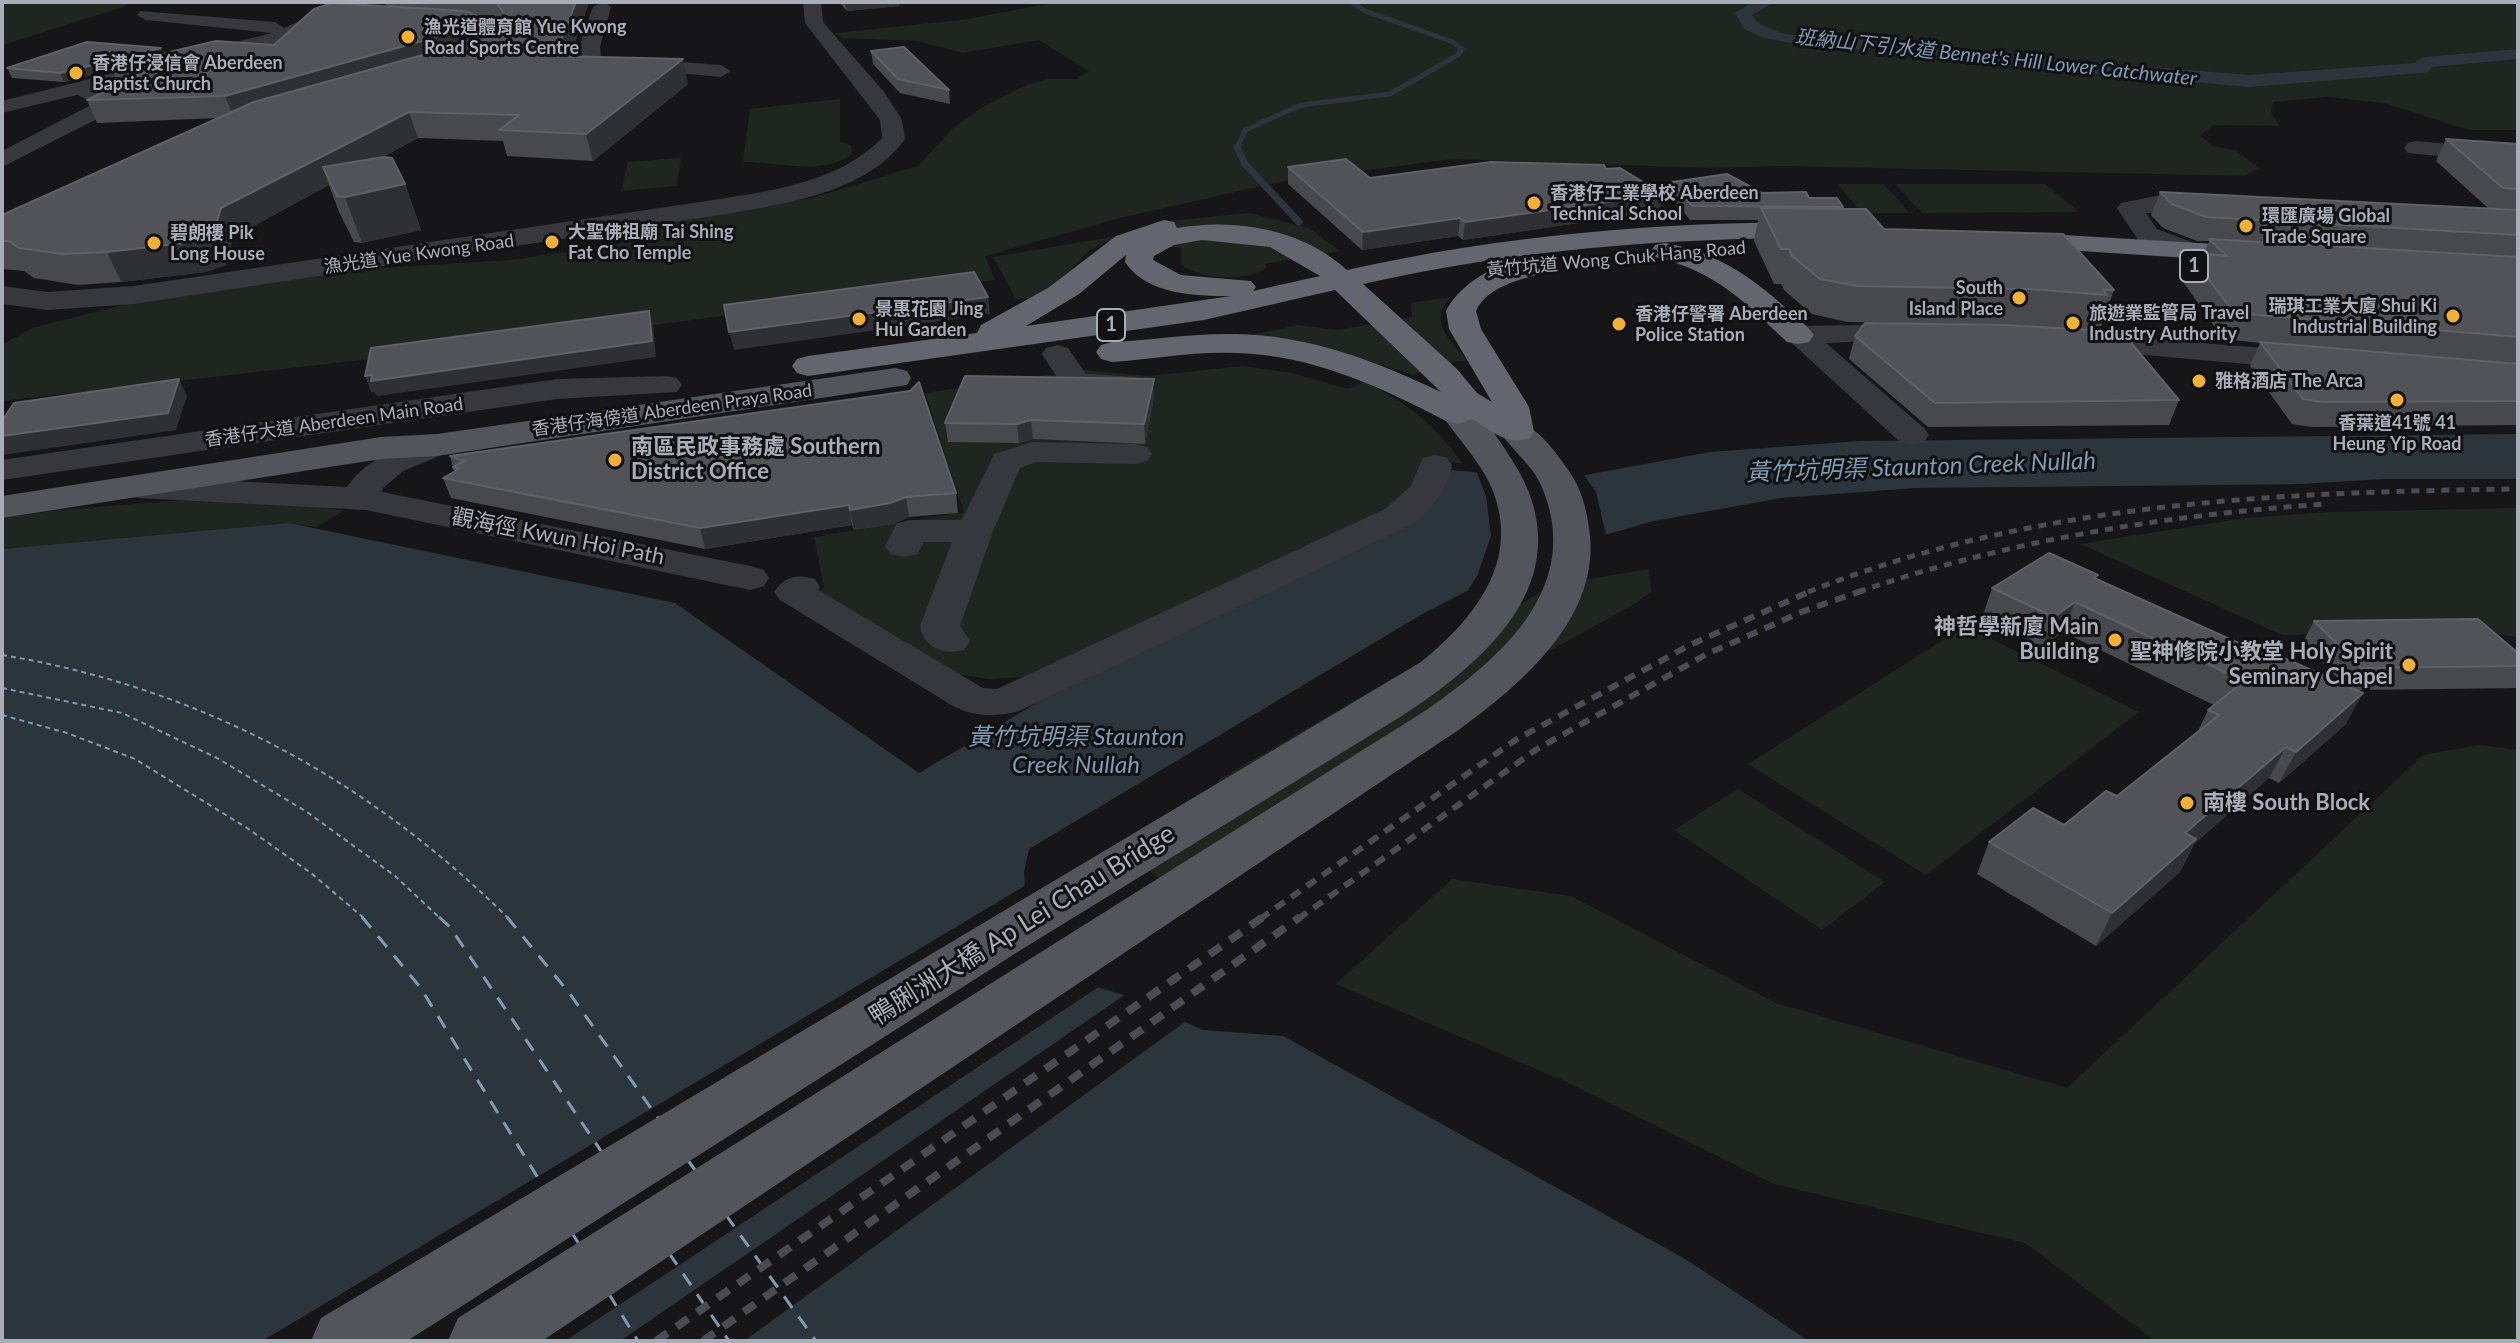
<!DOCTYPE html>
<html>
<head>
<meta charset="utf-8">
<style>
  body { margin:0 }
  #map { position:relative; width:2520px; height:1343px; overflow:hidden; background:#161618; font-family:Lato,sans-serif }
  canvas { display:block }
  .frame { position:absolute; inset:0; border:4px solid #a8adb8; pointer-events:none }
</style>
</head>
<body>
<div id="map">
<canvas width="2520" height="1343"></canvas>
<div class="frame"></div>
</div>
<script>
const ctx = document.querySelector('canvas').getContext('2d');
ctx.lineJoin = 'round';
function fill(path, color) {
  ctx.fillStyle = color;
  ctx.fill(path, 'evenodd');
}
function stroke(path, color, width, dash) {
  ctx.strokeStyle = color;
  ctx.lineWidth = width;
  ctx.lineCap = dash ? 'butt' : 'round';
  ctx.setLineDash(dash || []);
  ctx.stroke(path);
}
function write(font, color, halo, rows, align = 'center') {
  ctx.font = font + ' Lato,"Noto Sans TC",sans-serif';
  ctx.lineWidth = 6;
  ctx.setLineDash([]);
  ctx.textBaseline = 'middle';
  ctx.strokeStyle = halo;
  ctx.fillStyle = color;
  for (const [text, x, y, turn = 0] of rows) {
    ctx.save();
    ctx.translate(x, y);
    ctx.rotate((+turn || 0) * Math.PI / 180);
    ctx.textAlign = isNaN(turn) ? turn : align;
    if (halo) ctx.strokeText(text, 0, 0);
    ctx.fillText(text, 0, 0);
    ctx.restore();
  }
}
fill(new Path2D(`
  M2,2H130L124,7L2,45Z
  M1058,2H2518V130H2470L2384,103L2327,97L2273,102L2271,112L2279,126L2214,125L2200,135L2212,146L2236,150L2258,168L2245,176L1782,166L1707,168L1452,159L1284,181L1120,218L985,256L995,280L563,337L2,401V345L32,328L124,305L349,270L511,260L614,245L678,221L812,198L918,166L952,129L981,108L1028,84L1048,79H1076L1089,71L1039,40L962,53L919,41L841,38L835,33L961,20Z
  M840,99V141L851,145L852,154C822,177 777,161 743,162L750,109Z
  M681,158L677,186L621,191L628,162Z
  M1837,184H1883L1910,213H1862Z
  M1895,184H2045L2079,212L1922,213Z
  M1249,213L1309,228L1340,251L1266,264V268C1245,282 1201,280 1181,264V248L1107,241L1089,251L1043,297L1016,299L993,257L1148,231L1169,221Z
  M1451,297C1427,320 1450,341 1468,361L1443,362L1413,375L1356,357L1251,341L1252,335L1298,325L1337,330L1412,317L1411,303Z
  M1242,366L1292,373L1348,389L1364,382C1410,404 1433,423 1463,464L1426,458L1411,493L1387,512L1028,677L989,679L952,673L814,594L824,587L814,537L964,512L925,393L1084,370L1148,376Z
  M223,497L279,499L344,511L316,527L289,523L2,549V518L58,510Z
  M2518,508V637L2474,631L2282,635L2080,544L2245,518L2328,512Z
  M1649,569L1651,592L1636,603L1503,677L1176,892L1121,848L1193,807L1220,779L1553,585Z
  M1965,626L2139,712L1926,875L1748,764Z
  M2480,745L2518,750V1341H2155L2025,1243L1774,1184L1569,1083L1336,984L1452,879L1571,896L1776,1003L2067,1088L2423,755Z
  M1738,789L1885,882L1822,930L1674,830Z`), '#1e261f');
fill(new Path2D(`
  M2518,434V482L1915,488L1781,498L1654,521L1594,538L1506,571L1424,613L1029,849L1024,872L1026,919L1038,939L1084,983L1130,997L1203,1030L1283,1036L1687,1260L1809,1341H2V549L289,523L675,603L919,773L1050,695L1434,500L1451,470L1559,480L1710,452L1860,441Z`), '#2c353c');
fill(new Path2D(`
  M1475,468L1558,476L1581,471L1596,492L1607,539L1508,575L1464,597L1477,576L1491,536L1486,496Z
  M2384,479H2518V486L2218,489Z
  M1028,884L1030,918L1045,944L1086,979L1103,984L565,1341H262Z
  M1129,992L1189,1019L744,1341H620Z`), '#161618');
stroke(new Path2D(`
  M1237,149L1245,130L1301,105L1390,94L1458,55L1462,49L1453,42L1365,11L1352,2`), '#2c353c', 5);
stroke(new Path2D(`
  M1237,147L1245,164L1299,222`), '#2c353c', 7);
fill(new Path2D(`
  M1753,2H1774L1752,15C1771,46 1859,37 1891,39C1905,39 1920,45 1934,49L2249,75L2415,63L2424,57L2518,49V59L2432,67L2428,72L2422,73L2249,87L1934,59L1895,49H1823L1764,38L1744,29L1735,13Z`), '#2c353c');
stroke(new Path2D(`
  M2,655C200,688 367,778 509,919
  M2,688L122,713L217,758L307,812L395,876L441,919
  M2,715L67,733L135,759L247,828L311,873L365,919`), '#7f9bb3', 2, [5, 4]);
stroke(new Path2D(`
  M362,917L420,987L543,1186
  M439,917L450,927L601,1151
  M507,917L570,994L658,1118
  M687,1159L695,1170
  M726,1215L816,1341
  M572,1233L579,1244
  M669,1253L729,1341
  M609,1294L638,1341`), '#7f9bb3', 3, [14, 11]);
fill(new Path2D(`
  M342,2H366L278,45L99,89L121,97L124,102L121,107L2,167V151L95,103L77,95L2,113V101L272,33L146,20L137,15L140,11L275,22L284,28Z
  M604,2L611,7L600,47L601,56L721,65L731,71L721,77L587,65C573,49 587,25 593,7Z
  M803,2H821L823,22L885,93L902,120L905,139C866,194 782,204 720,215L134,304L48,310L2,304V286L48,292L134,286L720,199C777,190 840,181 882,138L880,120L805,23Z
  M423,12L472,16L503,27L507,41L470,63H456L453,59L456,55L487,39V34L469,27L417,22L414,18L417,14Z
  M2416,141L2518,150V164L2408,153L2404,148L2408,143Z
  M2161,195L2222,200L2226,205L2222,210L2213,213H2146L2157,229L2197,244L2201,250L2197,256H2179L2139,241L2117,208L2121,203Z
  M1913,324L1924,327L1928,333L1924,339L1826,343L1924,428L1929,435L1924,442L1912,445L1900,442L1783,335L1787,329L1798,326Z
  M2079,333L2312,352L2323,354L2327,361L2323,368L2312,370L2068,348L2064,342L2068,336Z
  M1057,345L1068,348L1086,374L1135,377L1140,384L1135,391L1124,393L1065,390L1042,354L1046,348Z
  M666,376L677,378L682,385L677,392L557,399L2,480V460L557,379Z
  M437,435L449,438L454,445L449,452L403,471L383,488L382,492L750,566L764,570L769,578L764,586L750,590L366,510L139,498L127,494L121,487L127,480L139,476L347,487C367,458 404,443 437,435Z
  M1033,442L1135,444L1147,447L1152,454L1147,461L1135,464L1036,462L1020,468L993,531L960,626L970,641L964,650C943,655 925,649 920,626L952,542H924L917,554L904,557L891,554L885,546L897,523L910,520H962L994,454Z
  M1435,455L1447,458L1452,465C1448,491 1431,509 1411,525L1019,711C996,717 974,717 953,706L780,600L774,592C785,576 797,574 815,579L820,587L818,590L983,688L997,689L1385,509L1410,487L1423,458Z`), '#37383d');
fill(new Path2D(`
  M895,368L907,371L911,378L907,385L437,456L381,459L2,518V496L381,437L437,434Z
  M1458,404C1481,409 1499,440 1512,460C1585,573 1492,658 1400,717L1024,948L407,1341H311L321,1318L1421,662C1478,616 1525,555 1488,480C1475,456 1456,436 1441,414L1446,407Z
  M1517,422C1539,427 1556,453 1569,471C1581,488 1586,507 1589,528C1603,615 1523,683 1460,729L542,1341H448L458,1318L1428,709C1502,657 1585,586 1541,485C1532,465 1512,450 1500,432L1505,425Z`), '#53555c');
fill(new Path2D(`
  M1164,220L1174,222L1177,228C1236,218 1302,229 1347,270C1503,235 1659,222 1818,222L1828,224L1832,230L1828,236L1818,238C1664,238 1513,250 1363,284L1457,369L1477,393L1492,402L1449,329L1446,311C1460,281 1512,252 1545,260L1549,266L1545,272C1521,280 1487,286 1476,311L1481,329L1529,407L1534,432L1529,439C1506,445 1491,431 1472,419L1458,424L1446,421C1379,386 1312,355 1236,353C1195,351 1153,359 1112,362L1101,359L1096,352L1101,345L1112,342C1153,340 1194,333 1235,334C1308,335 1376,361 1441,392L1335,290L1204,320L808,376L797,373L792,366L797,359L808,356L977,333L981,325L1048,288L1116,236ZM1202,240L1270,247L1320,276L1253,291L1256,287L1251,281L1181,275L1153,260L1154,256L1174,245ZM1126,255L1125,262C1147,295 1195,296 1231,296L1026,326L1079,294Z
  M2014,232L2265,247L2275,249L2279,255L2275,261L2265,263L2004,246L2000,240L2004,234Z
  M1665,243C1715,252 1749,275 1786,308C1796,317 1806,324 1814,335L1809,342L1798,344L1787,342C1742,300 1717,272 1655,257L1651,251L1655,245Z`), '#63666e');
stroke(new Path2D(`
  M1808,592C2034,502 2278,492 2518,489
  M1858,592C2009,540 2167,515 2326,504`), '#4a4c52', 5, [8, 7]);
stroke(new Path2D(`
  M1260,919L1517,739L1690,645L1813,590
  M1298,919L1537,749L1707,654L1804,611L1864,590`), '#4a4c52', 6, [11, 8]);
stroke(new Path2D(`
  M656,1341L1263,917
  M703,1341L1300,917`), '#4a4c52', 8, [14, 11]);
fill(new Path2D(`
  M385,2H598L589,3L570,56L688,84L593,161L507,156L503,141L418,138L381,158L405,184L421,230L362,243L354,242L339,212L329,185L233,237L226,265L206,272L121,282L78,285L34,278L24,271L2,269V215L218,118L97,123L87,100L119,85L112,70L64,82L12,78L7,68L163,53L274,45L386,6ZM471,13L499,21L487,33L484,34Z
  M839,2H899V6L847,11Z
  M871,51L949,90L950,104L900,93L873,64Z
  M2446,139L2518,144V362L2517,364H2518V425L2311,427L2292,424L2250,366L2260,343L2223,339L2179,276L2188,252L2204,253L2209,241H2197L2163,228L2151,215L2160,192L2488,208L2436,161Z
  M1288,167L1370,178L1606,169L1663,194L1660,211L1463,240L1458,236L1362,250L1288,184Z
  M1672,182L1762,193L1809,198L1843,207V209L1884,229L2114,290L2101,326H2096L2095,330L2179,400L2169,425L1928,427L1849,359L1855,336L2042,327L2016,325L1847,322L1812,314L1785,291L1781,284H1774L1754,241L1758,220H1690L1670,195Z
  M1154,397L1145,444L1033,439L1019,443L948,442L945,423Z
  M450,456L956,493L958,513L909,517L893,524L854,530L852,525L705,549L451,498L443,478L454,472Z
  M2096,579L2243,645L2344,685L2303,642L2314,621L2518,653V688L2356,690L2346,724L2279,783L2269,778L2194,844L2180,872L2096,946L1977,874L1989,842L2064,825L2117,796L2198,731L2208,710L2214,705L2063,632L2042,647L1982,618L1992,588Z`), '#47494d');
fill(new Path2D(`
  M576,2H598L589,3L561,80L555,56Z
  M845,2H899V6L847,11Z
  M478,16L484,36L476,43L234,118L225,96Z
  M161,48L165,57L110,66L112,70L64,82L60,73Z
  M683,59L688,84L593,161L586,134Z
  M409,112L418,138L331,184L323,167L329,185L233,237L226,265L206,272L121,282L107,252L221,208Z
  M405,184L421,230L362,243L345,197Z
  M1663,194L1660,211L1463,240L1465,222Z
  M1460,218L1458,236L1362,250L1363,232Z
  M988,297L990,314L734,350L729,332Z
  M649,311L653,326L656,357L377,396L375,392H371L365,376Z
  M179,379L187,396L176,430L2,455V436Z
  M1154,379V397L1145,444L1144,424Z
  M1031,420L1033,439L1019,443L1017,424Z
  M906,497L909,517L893,524L854,530L850,510Z
  M849,505L852,525L705,549L700,528Z
  M2075,602L2063,632L2042,647L2054,617Z
  M2363,693L2346,724L2279,783L2296,752Z
  M2286,747L2269,778L2194,844L2180,872L2096,946L2112,913L2185,833Z`), '#2f3033');
const building = new Path2D(`
  M496,2H576L555,56L683,59L586,134L499,130L519,115L409,112L221,208L213,235L193,242L107,252L63,254L19,248L9,241H2V215L254,102L455,46L487,33L505,15Z
  M332,3L465,11L478,16L470,24L440,36L225,96L87,100L150,69L110,66L216,41L274,45L314,9Z
  M87,42L161,48L60,73L7,68Z
  M904,47L949,90L898,79L871,51Z
  M2446,139L2518,144V189L2503,188Z
  M384,157L392,158L405,184L345,197L337,196L323,167Z
  M1346,159L1370,178L1491,162L1604,165L1606,169L1620,168L1663,194L1465,222L1460,218L1363,232L1288,167Z
  M1727,174L1762,193L1806,192L1809,198H1837L1843,207L1692,206L1672,182Z
  M2160,192L2518,210V235L2206,217L2172,204Z
  M1761,208L1866,209L1884,229L2063,234L2114,290H2103L2107,295L2028,289L1856,286L1820,279L1792,256L1789,249H1781Z
  M2209,239L2518,257V337L2234,313L2188,252L2227,256Z
  M974,272L988,297L729,332L724,305Z
  M649,311L652,341L371,381L372,375L365,376L371,348Z
  M1865,323L2006,325L2122,332L2179,400L1935,403L1855,336Z
  M2260,342L2518,364V401L2322,402L2303,399Z
  M965,376L1154,379L1144,424L1031,420L1017,424L945,423Z
  M179,379L168,413L2,436V421L14,403Z
  M919,382L956,493L906,497L890,503L850,510L849,505L700,528L443,478L459,469L453,467L464,461L450,456L910,391Z
  M2049,553L2098,575L2094,578L2243,645L2248,642L2363,693L2296,752L2286,747L2185,833L2196,839L2112,913L1989,842L2033,808L2064,825L2106,791L2117,796L2219,715L2208,710L2244,681L2075,602L2054,617L1992,588Z
  M2478,619L2518,653V666L2361,668L2314,621Z`);
fill(building, '#525359');
stroke(building, '#5f6168', 2);
for (const [x, y, r, color] of [
  [408,37,8,"#f2b134"],
  [76,73,8,"#f2b134"],
  [1534,203,8,"#f2b134"],
  [2246,226,8,"#f2b134"],
  [552,242,8,"#f2b134"],
  [154,243,8,"#f2b134"],
  [2019,298,8,"#f2b134"],
  [2453,316,8,"#f2b134"],
  [859,319,8,"#f2b134"],
  [2073,323,8,"#f2b134"],
  [1619,324,8,"#f2b134"],
  [2199,381,8,"#f2b134"],
  [2397,400,8,"#f2b134"],
  [615,460,8,"#f2b134"],
  [2115,640,8,"#f2b134"],
  [2409,665,8,"#f2b134"],
  [2187,803,8,"#f2b134"]
]) {
  const dot = new Path2D();
  dot.arc(x, y, r, 0, 2 * Math.PI);
  ctx.fillStyle = color;
  ctx.fill(dot);
  stroke(dot, '#111113', 3);
}
write('bold 18px', '#a8adb8', '#111113', [
  ["漁光道體育館 Yue Kwong",424,27],
  ["Road Sports Centre",424,48],
  ["香港仔浸信會 Aberdeen",92,63],
  ["Baptist Church",92,84],
  ["香港仔工業學校 Aberdeen",1550,193],
  ["Technical School",1550,214],
  ["環匯廣場 Global",2262,216],
  ["Trade Square",2262,237],
  ["大聖佛祖廟 Tai Shing",568,232],
  ["Fat Cho Temple",568,253],
  ["碧朗樓 Pik",170,233],
  ["Long House",170,254],
  ["South",2003,288,"right"],
  ["Island Place",2003,309,"right"],
  ["瑞琪工業大廈 Shui Ki",2437,306,"right"],
  ["Industrial Building",2437,327,"right"],
  ["景惠花園 Jing",875,309],
  ["Hui Garden",875,330],
  ["旅遊業監管局 Travel",2089,313],
  ["Industry Authority",2089,334],
  ["香港仔警署 Aberdeen",1635,314],
  ["Police Station",1635,335],
  ["雅格酒店 The Arca",2215,381],
  ["香葉道41號 41",2397,423,"center"],
  ["Heung Yip Road",2397,444,"center"]
], 'left');
write('18px', '#a8adb8', '#111113', [
  ["漁光道 Yue Kwong Road",419,254,-8],
  ["黃竹坑道 Wong Chuk Hang Road",1616,259,-5],
  ["香港仔海傍道 Aberdeen Praya Road",672,410,-8],
  ["香港仔大道 Aberdeen Main Road",334,422,-8]
]);
write('italic 20px', '#7f9bb3', '#111113', [
  ["班納山下引水道 Bennet's Hill Lower Catchwater",1996,58,6]
]);
for (const [x, y, w] of [
  [2194,266,28],
  [1111,325,28]
]) {
  const box = new Path2D();
  box.roundRect(x - w / 2, y - 16, w, 32, 6);
  ctx.fillStyle = '#111113';
  ctx.fill(box);
  stroke(box, '#a8adb8', 2);
}
write('bold 20px', '#a8adb8', null, [
  ["1",2194,266],
  ["1",1111,325]
]);
write('bold 22px', '#a8adb8', '#111113', [
  ["南區民政事務處 Southern",631,447],
  ["District Office",631,472],
  ["神哲學新廈 Main",2099,627,"right"],
  ["Building",2099,652,"right"],
  ["聖神修院小教堂 Holy Spirit",2393,652,"right"],
  ["Seminary Chapel",2393,677,"right"],
  ["南樓 South Block",2203,803]
], 'left');
write('22px', '#a8adb8', '#111113', [
  ["觀海徑 Kwun Hoi Path",558,537,11]
]);
write('italic 24px', '#7f9bb3', '#111113', [
  ["黃竹坑明渠 Staunton Creek Nullah",1921,467,-2],
  ["黃竹坑明渠 Staunton",1076,737],
  ["Creek Nullah",1076,765]
]);
write('26px', '#a8adb8', '#111113', [
  ["鴨脷洲大橋 Ap Lei Chau Bridge",1022,925,-32]
]);
</script>
</body>
</html>
